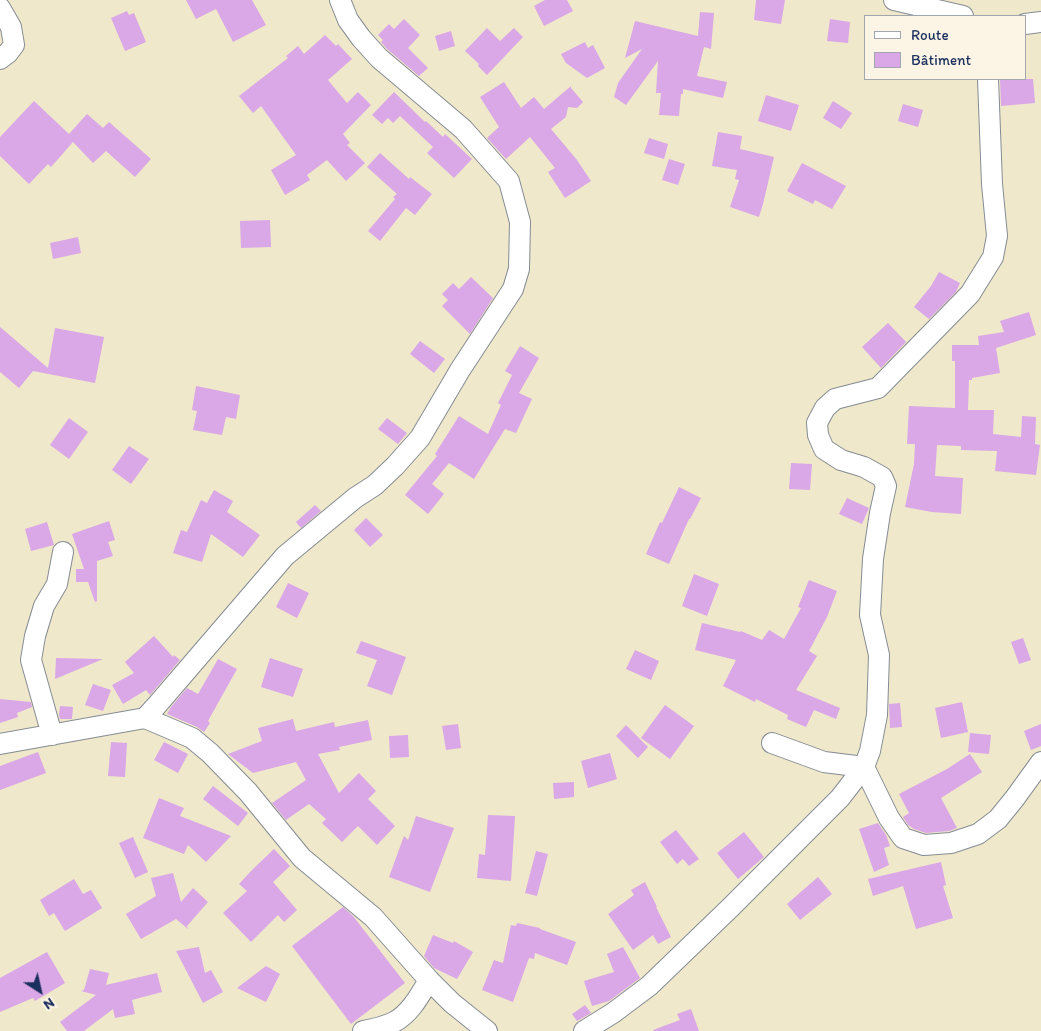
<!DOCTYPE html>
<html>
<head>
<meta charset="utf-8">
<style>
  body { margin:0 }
  #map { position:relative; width:1041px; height:1031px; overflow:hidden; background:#efe8ca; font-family:Itim,sans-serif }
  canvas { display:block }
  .legend { position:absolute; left:864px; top:15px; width:162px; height:65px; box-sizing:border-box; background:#fcf5e5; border:1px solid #a2a6af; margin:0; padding:6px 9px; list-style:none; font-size:15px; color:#1b2f5e }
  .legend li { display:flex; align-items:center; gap:10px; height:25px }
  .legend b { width:25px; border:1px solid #a2a6af }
  .north { position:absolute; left:15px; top:966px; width:50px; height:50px; -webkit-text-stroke:4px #fcf5e5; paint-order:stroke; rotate:145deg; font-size:14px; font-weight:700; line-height:20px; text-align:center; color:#1b2f5e }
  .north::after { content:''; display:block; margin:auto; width:18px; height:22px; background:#1b2f5e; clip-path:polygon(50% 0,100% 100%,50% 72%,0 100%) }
</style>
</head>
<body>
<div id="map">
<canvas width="1041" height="1031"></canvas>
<ul class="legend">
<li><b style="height:6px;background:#fff"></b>Route</li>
<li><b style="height:14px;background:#daa7e7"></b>Bâtiment</li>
</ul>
<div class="north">N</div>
</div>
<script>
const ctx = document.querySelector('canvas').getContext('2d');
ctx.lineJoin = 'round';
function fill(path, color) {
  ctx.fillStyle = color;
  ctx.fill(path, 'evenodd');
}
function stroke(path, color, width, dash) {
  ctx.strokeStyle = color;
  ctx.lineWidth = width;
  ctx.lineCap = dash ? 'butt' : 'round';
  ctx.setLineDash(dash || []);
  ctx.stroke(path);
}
fill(new Path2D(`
  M186,0H252L266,25L233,42L216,9L196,19Z
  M545,0H567L573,11L544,26L534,6Z
  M756,0H785L781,24L754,20Z
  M127,11L129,15L134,13L146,42L125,51L111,18Z
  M700,12L714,13L711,49L704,47L697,76L727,82L723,98L683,89V94H681L679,116L659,115L661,93H656L658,61L626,105L614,97L618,83L642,49L625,58L635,21L698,36Z
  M404,19L420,35L408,48L428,68L419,76L387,49L381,42L383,40L378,35L389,24L394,29Z
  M830,19L850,22L848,43L827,41Z
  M487,28L500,41L514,28L523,37L487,75L478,66L479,64L465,51Z
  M451,31L455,46L439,51L435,36Z
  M325,35L336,46L338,44L352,59L328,80L347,103L358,92L371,105L343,134L350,143L347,145L365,163L346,181L327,160L307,175L310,180L285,195L271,170L296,155L261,106L253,113L239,96L288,58L286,56L298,46L304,54Z
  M585,42L588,48L593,45L605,68L587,78L566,63L561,54Z
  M1000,79H1033L1035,103L1001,106Z
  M504,82L521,108L534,97L544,109L571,86V88L583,102L577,108L568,107L566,117L551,129L577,160L591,181L565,198L548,172L555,168L530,137L506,159L487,138L499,127L480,97Z
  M394,92L425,122L426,121L443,137L445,134L472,159L454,178L427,153L433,147L400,116L393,123L388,118L382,124L372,115Z
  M766,95L799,105L791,131L758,121Z
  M34,101L69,134L87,114L103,128L109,122L151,159L135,177L106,151L93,163L73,142L51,167L48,164L29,184L0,156V137Z
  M833,101L852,113L841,129L823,118Z
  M903,104L923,110L918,127L898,121Z
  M718,132L742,136L740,149L774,157L763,204L759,217L730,207L739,180L735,179L737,170L712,166Z
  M649,138L668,144L664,159L644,153Z
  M380,153L409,179L410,177L432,194L415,215L406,208L380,241L368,231L395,199L393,197L397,194L367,167Z
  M669,159L685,164L678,185L662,180Z
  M802,163L846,186L832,209L815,200L813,204L787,191Z
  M270,220L271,247L241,248L240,221Z
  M78,237L81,253L53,259L50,243Z
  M939,272L960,283L956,292L929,319L914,307L931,286Z
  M471,277L493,298L470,334L442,306L448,300L442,294L453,283L459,289Z
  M1029,312L1036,335L996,348L1000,373L972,378V380H969L968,410H994L993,434L1021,437L1022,416L1036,417L1035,444L1040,445L1036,475L995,471L997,451L961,450V446L937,445L935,476L963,478L961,514L932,512L905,507L914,464L915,444H907L909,406L955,408V361H952V345H979L978,336L1004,332L1000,321Z
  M888,323L906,342L881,368L862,347Z
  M0,327L48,368L55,328L104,337L95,383L33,371L19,388L0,372Z
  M420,341L445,359L434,373L410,354Z
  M520,346L539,358L519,393L532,399L516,433L505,429L474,479L449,463L432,484L444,494L428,514L405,495L437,456L435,454L459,416L488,434L501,405L498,403L512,375L505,371Z
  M196,386L240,395L236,419L226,417L222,435L193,430L197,411L192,410Z
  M69,418L88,432L69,459L50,445Z
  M387,418L407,433L398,444L378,429Z
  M129,446L149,459L131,484L112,470Z
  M791,463L812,464L810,490L789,489Z
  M679,487L701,498L690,519H689L669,564L646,554L660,522L662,523Z
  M214,490L233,501L227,512L260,535L243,557L211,534L202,562L173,553L181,530L187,532L201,500L207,503Z
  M847,498L869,508L862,524L839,514Z
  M315,505L321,511L301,528L296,522Z
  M366,518L383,535L370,547L354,530Z
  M109,521L115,540L108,542L113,556L97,561V601L95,602L88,582H76V569H84L72,534Z
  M47,522L54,545L31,551L25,529Z
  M694,574L719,584L707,616L682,606Z
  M809,580L837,591L827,617L809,651L817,656L796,690L840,708L836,719L814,710L806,727L787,719L788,715L756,699L755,702L723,686L736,660L695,650L702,623L740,632L741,631L762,640L769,630L784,639L801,608L798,607Z
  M288,583L309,593L297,618L276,607Z
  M154,636L173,657L174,655L180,660L150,695L146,690L123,704L112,685L134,673L125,662Z
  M1023,638L1031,660L1019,664L1011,642Z
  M361,641L406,657L392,695L367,686L377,660L356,653Z
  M635,650L659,661L651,680L626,669Z
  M56,658L103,659L55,679Z
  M270,658L303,669L293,697L261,687Z
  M218,659L237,669L208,721L210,723L204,732L197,727L167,714L171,707L187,688L198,694Z
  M93,684L111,690L103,711L85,705Z
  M0,699L31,702L32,707L17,713L18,717L0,723Z
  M962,702L968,732L941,738L935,708Z
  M900,703L902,727L890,728L889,704Z
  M665,705L694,726L670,759L641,738Z
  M60,706L73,707L72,719H60L59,715Z
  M293,719L296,731L334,722L335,727L368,720L372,740L339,747L340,750L318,754L339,793L359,773L376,791L368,799L395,826L377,845L358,826L342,842L322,823L326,819L309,804L286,820L272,803L306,780L296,762L253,773L228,754L262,741L258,728Z
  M458,724L461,748L446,750L442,726Z
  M1041,724V746L1031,750L1024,731Z
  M626,725L648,747L638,758L616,736Z
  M970,733L991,735L989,754L968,752Z
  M408,735L409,757L390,758L389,736Z
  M111,742L127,743L125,777L108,776Z
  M164,742L188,754L178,773L154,760Z
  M38,752L46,773L0,790V766Z
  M610,753L617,779L588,788L581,761Z
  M970,754L982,772L941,798L957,828L949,831L926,833L914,829L908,825L903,817L909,813L899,794L947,769Z
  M574,782V797L554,799L553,783Z
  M213,786L248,813L238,826L203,799Z
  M159,798L184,808L180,816L231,836L206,862L188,845L184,854L143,838Z
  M488,815L515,816L511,881L477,878L479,854L485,855Z
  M416,816L454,828L430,892L389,877L404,836L408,840Z
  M878,823L886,835L890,846L884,848L889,865L874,872L859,829Z
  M676,830L699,859L689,866L683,859L677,864L660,842Z
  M744,832L764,857L738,879L717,853Z
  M133,837L148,872L135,878L119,843Z
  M274,849L290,866L273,882L297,910L284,922L278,915L251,942L223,913L247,891L239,884L252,870Z
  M536,851L548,854L537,896L525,893Z
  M941,862L946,885L943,886L953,918L916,929L903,886L873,896L868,879Z
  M173,873L181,902L193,888L208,902L187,926L188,929L176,919L141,939L126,914L156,896L151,878Z
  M818,877L832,894L800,920L787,904Z
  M74,879L83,894L91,890L102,908L65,931L54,913L49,916L40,900Z
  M645,882L657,907H656L671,937L658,944L653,935L633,950L608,914L634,895L631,890Z
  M343,907L353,916L405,983L351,1024L292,946Z
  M517,923L540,928V929L576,942L567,965L535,953L534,959L529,958L513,1002L482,990L494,960L503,963L511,925L516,926Z
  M433,935L453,943L454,941L473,952L457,979L434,968L424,956Z
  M199,947L205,973L211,970L223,992L203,1003L176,951Z
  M623,947L640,978L609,1001L592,1006L584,981L614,972L607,954Z
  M47,952L65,983L35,1001L33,998L0,1012V978Z
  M266,966L280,974L266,1002L237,988Z
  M90,969L109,973L106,985L157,973L162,992L132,1000L135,1014L115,1018L113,1009L84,1031H67L60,1022L96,995L81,991L84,990Z
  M585,1005L591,1013L577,1021L572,1014Z
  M691,1009L699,1031H654L653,1030L680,1020L677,1014Z`), '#daa7e7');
const minor = new Path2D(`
  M894,0L963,16
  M0,8L11,27L14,45L8,53L0,59
  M1025,24L1041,22
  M145,718L157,705L285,556L355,498L375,485L395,466L420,438L460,370L513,289L519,269L520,222L509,181L463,129L379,58L361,38L348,20L340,0
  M52,735L31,660L35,636L44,606L57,584L63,552
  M772,743L824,762L864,767L889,818L903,838L924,845L951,843L978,834L998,819L1015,798L1041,762
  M0,744L145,718L192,738L210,753L248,792L302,858L373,917L429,980L452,1003L487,1031
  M363,1031C374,1029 384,1027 394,1022C410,1014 420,995 429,980
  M584,1031L613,1013L649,986L731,907L840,798L864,767L870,751L877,715L879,655L870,615L873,559L880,513L886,486L882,477L864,467L841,460L824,449L818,435L817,423L825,408L835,399L878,388L970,294L993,257L997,236L992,184L988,79`);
stroke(minor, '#858c94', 22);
stroke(minor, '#fff', 20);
</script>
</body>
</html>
